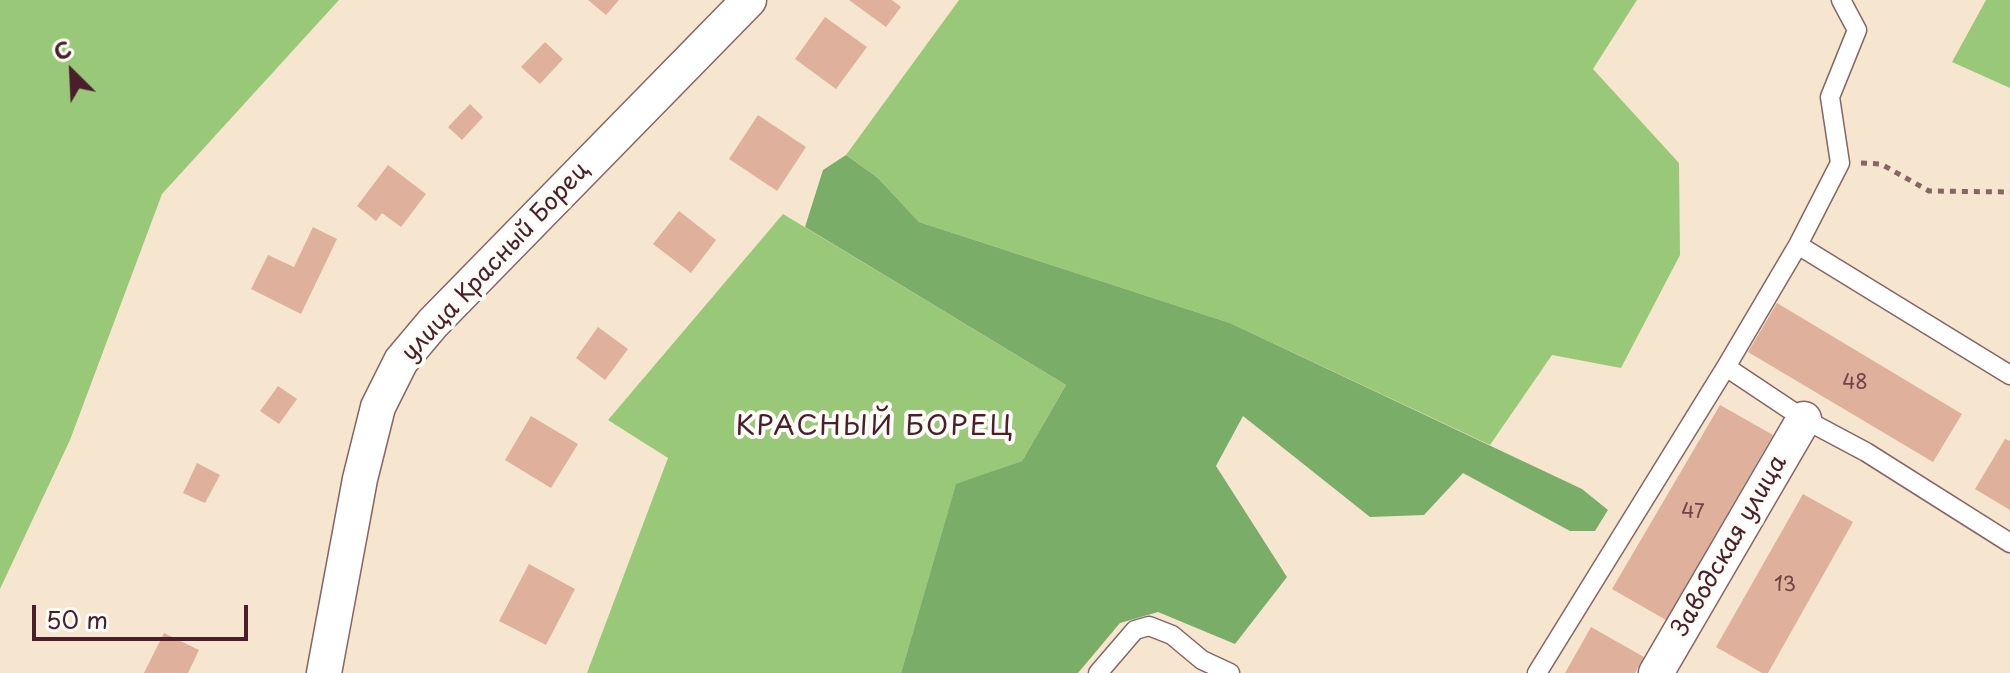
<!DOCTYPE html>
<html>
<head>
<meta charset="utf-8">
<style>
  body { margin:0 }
  #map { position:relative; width:2010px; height:673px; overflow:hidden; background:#f6e6cf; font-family:"Playpen Sans",sans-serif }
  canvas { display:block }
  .north { position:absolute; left:32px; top:32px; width:80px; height:80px; -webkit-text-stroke:6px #fdfcf7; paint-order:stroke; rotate:336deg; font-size:22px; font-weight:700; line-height:32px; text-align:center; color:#4a1f2b }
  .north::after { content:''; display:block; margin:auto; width:28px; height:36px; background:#4a1f2b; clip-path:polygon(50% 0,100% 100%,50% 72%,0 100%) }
  .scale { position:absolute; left:32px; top:605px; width:216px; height:36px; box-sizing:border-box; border:4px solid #4a1f2b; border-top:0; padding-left:10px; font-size:24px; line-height:28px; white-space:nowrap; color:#4a1f2b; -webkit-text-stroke:6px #fdfcf7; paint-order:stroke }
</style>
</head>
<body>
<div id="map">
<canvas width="2010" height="673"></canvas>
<div class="north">С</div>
<div class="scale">50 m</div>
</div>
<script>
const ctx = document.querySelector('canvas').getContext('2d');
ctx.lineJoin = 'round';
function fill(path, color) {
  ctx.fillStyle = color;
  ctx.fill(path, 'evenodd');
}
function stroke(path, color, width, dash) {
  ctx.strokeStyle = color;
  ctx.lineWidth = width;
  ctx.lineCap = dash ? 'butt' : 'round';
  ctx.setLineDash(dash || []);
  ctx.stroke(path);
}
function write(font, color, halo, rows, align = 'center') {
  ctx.font = font + ' "Playpen Sans",sans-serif';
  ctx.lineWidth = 8;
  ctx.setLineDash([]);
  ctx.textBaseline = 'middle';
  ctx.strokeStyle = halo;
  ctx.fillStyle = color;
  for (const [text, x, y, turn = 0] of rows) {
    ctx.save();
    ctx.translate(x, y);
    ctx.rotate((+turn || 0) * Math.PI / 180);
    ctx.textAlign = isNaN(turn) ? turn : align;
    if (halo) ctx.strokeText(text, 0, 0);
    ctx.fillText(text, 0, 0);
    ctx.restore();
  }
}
fill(new Path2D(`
  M0,0H339L162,194L70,440L0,589Z
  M959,0H1637L1593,69L1679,163L1680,255L1621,368L1552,355L1490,445L1230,323L919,222L878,178L846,155Z
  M1986,0H2010V88L1952,62Z
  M783,214L1066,385L1022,461L956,485L901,673H587L668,458L608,420Z`), '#99c978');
fill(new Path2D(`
  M846,155L878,178L919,222L1230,323L1582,489L1608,510L1595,531H1570L1463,473L1424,515L1370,517L1243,416L1216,466L1287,577L1235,644L1158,612L1120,623L1078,673H901L956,484L1022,461L1066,385L805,227L823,170Z`), '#7aad68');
fill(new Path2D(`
  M588,0H619L606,15Z
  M849,0H892L901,7L886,27Z
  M825,17L867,47L836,89L795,59Z
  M545,42L563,59L540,84L521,67Z
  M470,104L483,117L462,140L448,127Z
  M758,115L806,147L777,191L729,159Z
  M388,165L426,194L401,227L382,213L376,221L357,206Z
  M679,211L716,240L691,273L653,244Z
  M313,227L337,239L301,314L251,289L268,255L294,267Z
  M1777,303L1962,414L1933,462L1748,352Z
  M598,327L628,349L605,380L576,358Z
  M278,386L297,399L279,424L260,411Z
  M1720,405L1773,435L1666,620L1612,589Z
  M531,416L578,444L551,488L505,460Z
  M2005,439L2010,441V510L1975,489Z
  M197,463L220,475L205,503L183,493Z
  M1803,494L1853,522L1768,673H1762L1716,647Z
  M529,564L575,589L546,645L499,621Z
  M1591,627L1644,657L1635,673H1565Z
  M164,633L199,650L188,673H144Z`), '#dfb09b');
const service = new Path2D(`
  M1841,0L1857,30L1830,97L1840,163L1798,245L1726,367L1804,419L1866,452L2010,543
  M1798,245L2010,375
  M1098,673L1135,630L1149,626L1172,635L1202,660L1230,673
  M1537,673L1726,367`);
const minor = new Path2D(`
  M324,673L360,479L378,407L401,361L433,323L749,0
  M1656,673L1804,419`);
stroke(service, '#866564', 21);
stroke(minor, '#866564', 37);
stroke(new Path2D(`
  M1861,163L1881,164L1929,191L2010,192`), '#866564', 5, [6, 6]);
stroke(service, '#fff', 18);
stroke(minor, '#fff', 34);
write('20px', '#6f4347', null, [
  ["48",1855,383],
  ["47",1693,512],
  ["13",1785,585]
]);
write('24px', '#4a1f2b', '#fdfcf7', [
  ["улица Красный Борец",496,262,-47],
  ["Заводская улица",1730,546,-60]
]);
ctx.letterSpacing = '2px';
write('28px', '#4a1f2b', '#fdfcf7', [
  ["КРАСНЫЙ БОРЕЦ",875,427]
]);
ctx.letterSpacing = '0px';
</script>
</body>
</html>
